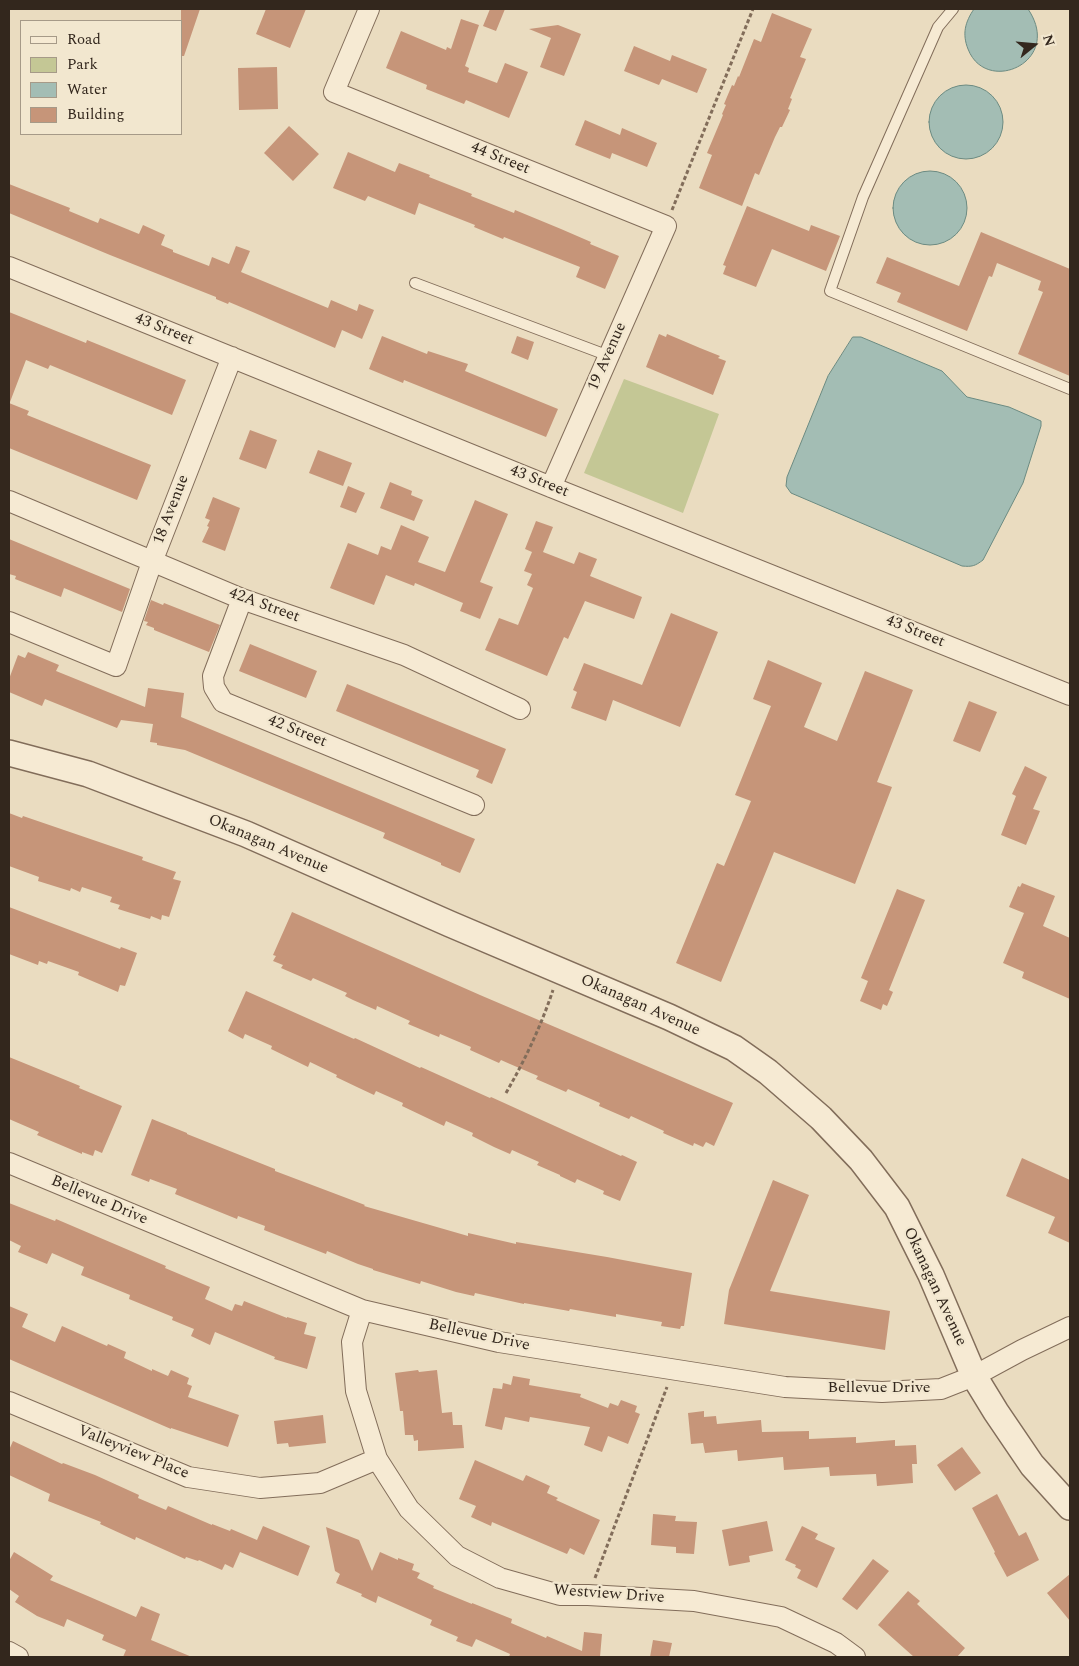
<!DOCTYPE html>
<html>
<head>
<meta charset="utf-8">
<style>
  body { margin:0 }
  #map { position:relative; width:1079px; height:1666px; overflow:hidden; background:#eadcc0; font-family:Spectral,serif }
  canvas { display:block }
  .frame { position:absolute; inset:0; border:10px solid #33271d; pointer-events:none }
  .legend { position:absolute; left:20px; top:20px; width:162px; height:115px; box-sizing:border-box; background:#f2e7cf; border:1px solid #a69a88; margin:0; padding:6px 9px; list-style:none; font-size:15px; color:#33271d }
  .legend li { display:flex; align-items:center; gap:10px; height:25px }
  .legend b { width:25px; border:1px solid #a69a88 }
  .north { position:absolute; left:1009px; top:20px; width:50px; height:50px; -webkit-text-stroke:4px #f2e7cf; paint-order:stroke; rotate:73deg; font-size:14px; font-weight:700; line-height:20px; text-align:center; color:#33271d }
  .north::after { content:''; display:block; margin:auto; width:18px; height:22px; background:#33271d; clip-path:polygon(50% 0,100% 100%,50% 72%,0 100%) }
</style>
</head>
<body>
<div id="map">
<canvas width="1079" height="1666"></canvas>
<div class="frame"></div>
<ul class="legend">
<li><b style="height:6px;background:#f6ead3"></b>Road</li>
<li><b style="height:14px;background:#c4c795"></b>Park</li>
<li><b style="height:14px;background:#a3bdb4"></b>Water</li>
<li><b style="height:14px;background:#c69579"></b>Building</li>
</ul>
<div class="north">N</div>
</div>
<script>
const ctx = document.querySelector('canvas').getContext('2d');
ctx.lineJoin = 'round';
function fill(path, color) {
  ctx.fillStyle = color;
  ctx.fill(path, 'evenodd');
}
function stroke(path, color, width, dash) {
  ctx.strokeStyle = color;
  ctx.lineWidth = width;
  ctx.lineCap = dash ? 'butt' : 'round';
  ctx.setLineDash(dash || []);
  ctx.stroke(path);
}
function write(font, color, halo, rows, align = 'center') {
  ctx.font = font + ' Spectral,serif';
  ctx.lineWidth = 4.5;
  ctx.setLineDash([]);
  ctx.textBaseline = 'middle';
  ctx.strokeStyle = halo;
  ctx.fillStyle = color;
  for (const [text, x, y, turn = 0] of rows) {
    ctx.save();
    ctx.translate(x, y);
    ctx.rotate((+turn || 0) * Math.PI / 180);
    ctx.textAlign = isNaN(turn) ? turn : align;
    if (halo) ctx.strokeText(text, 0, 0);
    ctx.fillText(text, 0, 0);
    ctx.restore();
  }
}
fill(new Path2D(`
  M624,379L719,414L683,513L584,473Z`), '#c4c795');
const water = new Path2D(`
  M974,9H1028C1064,62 986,96 968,49C962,34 965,22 974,9Z
  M929 122a37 37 0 1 1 74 0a37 37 0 1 1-74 0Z
  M893 208a37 37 0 1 1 74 0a37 37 0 1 1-74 0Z
  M853,337H861L942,371L967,397L1009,407L1041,421V426L1023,483L983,560C975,566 972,567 962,566L791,493L786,486L787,477L828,376Z`);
fill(water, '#a3bdb4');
stroke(water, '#6b8a81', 1);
fill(new Path2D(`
  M181,9H200L184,56H181Z
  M266,9H306L290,48L256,34Z
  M490,9H505L496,31L483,26Z
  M772,13L812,29L800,57L806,59L790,98L792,99L788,109L790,110L782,127H780L775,137L759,175L755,173L742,206L699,188L712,155L707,153L723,115L722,114L726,105L724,104L732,85L734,86L738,76L739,77L754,39L761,42Z
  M461,19L479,25L465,66L469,68L468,72L497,83L505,63L528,72L509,118L466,100L464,104L426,89L427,85L386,68L401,31L446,50L447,47L451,49Z
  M558,25L581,34L564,76L540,67L551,38L529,29Z
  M634,46L670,61L672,55L707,69L697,93L662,79L659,85L624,71Z
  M277,67L278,109L239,110L238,68Z
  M585,120L620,135L622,128L657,143L647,167L612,153L610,159L575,145Z
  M289,126L319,154L293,181L264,153Z
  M348,152L395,172L399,163L430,175L429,177L472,194L471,196L514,213L515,210L561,229L591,242L590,244L619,256L605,289L576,277L580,267L504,237L503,239L474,227L475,225L419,203L415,215L368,196L365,201L333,188Z
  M9,184L70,208L69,211L98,223L100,218L139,234L143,225L165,235L161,245L173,250V252L209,266L212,257L229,264L236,246L250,251L241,272L328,308L331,300L357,311L359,304L374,310L362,339L342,330L335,348L255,313L229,302L228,304L216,299V297L110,255L9,213Z
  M747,206L809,231L811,225L840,236L826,271L772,249L756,287L723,274L726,266L723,265Z
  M981,232L1070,269V376L1018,354L1043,292L1038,290L1041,281L997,263L992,277L989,276L967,331L897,302L901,293L876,283L887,257L959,286Z
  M9,312L86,343L87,340L186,380L172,415L50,365L48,369L26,360L10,402H9Z
  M659,334L666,337L667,334L700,348L720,356L718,358L726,361L713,395L646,367Z
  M382,336L427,354L428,351L468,364L465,371L558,409L546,437L404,380L403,383L369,369Z
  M517,336L534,342L528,360L511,353Z
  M9,403L29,411L27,415L151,465L137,500L9,448Z
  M250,430L277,440L266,469L239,459Z
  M318,450L352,463L343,486L309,473Z
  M390,482L412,491L411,495L423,500L414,521L380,508Z
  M348,486L365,493L356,513L340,507Z
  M213,497L240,508L225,551L202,542L209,527L207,526L210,520L205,518Z
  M475,500L508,514L480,582L493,587L480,619L460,611L463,603L415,583L414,586L386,575L374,605L330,588L348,543L378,555L381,546L391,550L401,525L429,537L418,562L445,572Z
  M536,521L553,527L543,552L574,564L579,552L597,559L590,576L642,597L634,619L585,601L568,639L564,637L547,676L485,650L499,618L518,625L533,588L527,585L532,574L524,571L532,552L525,549Z
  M9,539L130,589L122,612L64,588L61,597L15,579L16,576L9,574Z
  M151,600L163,605L164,603L220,625L209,652L154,630V628L146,625L148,622L144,621Z
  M671,613L718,632L680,727L613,700L606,721L571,708L577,692L573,690L584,663L642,685Z
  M250,644L317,671L306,698L239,671Z
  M28,652L59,665L56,671L145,707L148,688L184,693L181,717L475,839L460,873L441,865V863L383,838L385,833L185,750L157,745V743L150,742L153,724L121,720L117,728L45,699L42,706L9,692V679L18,655L25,658Z
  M768,660L822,683L804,727L837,741L865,671L913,690L877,782L892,787L855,884L774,852L721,982L676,963L717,863L724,866L751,801L735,795L771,706L753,699Z
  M347,684L506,749L492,784L476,777L479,770L336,711Z
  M969,701L997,712L980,752L953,741Z
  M1025,766L1047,777L1033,809L1040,811L1026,845L1001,835L1016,796L1012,794Z
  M9,813L22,818L23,816L143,857L142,860L176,872L173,879L181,881L169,917L162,915L161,920L151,916L150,919L118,909L120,905L110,902L112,897L82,887L80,892L71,888L70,891L38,881L39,877L9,866Z
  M1022,883L1055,896L1043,926L1070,938V999L1022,978L1024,972L1003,963L1024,913L1009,907L1018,886L1020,887Z
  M897,889L925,900L889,990L893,992L887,1006L883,1004L881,1010L860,1001L868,981L861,978Z
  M9,907L120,949L121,947L137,953L125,986L120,985L118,992L78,975L79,972L48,961L47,964L39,961L38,965L9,954Z
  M292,912L480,995L733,1103L714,1146L706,1142L703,1147L694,1143L693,1146L663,1133L664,1131L631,1116L629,1119L599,1106L600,1103L568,1089L566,1092L536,1079L538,1076L510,1064L501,1060L499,1063L470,1050L471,1047L440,1034L439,1037L408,1024L410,1021L377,1006L376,1010L353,1000L345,996L347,993L313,978L311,981L281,968L283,965L273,961L276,956L273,955Z
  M246,991L354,1039L355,1038L420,1068L421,1067L490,1098L491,1097L621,1156L622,1155L637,1162L620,1201L603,1194L604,1191L577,1179L575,1183L560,1176V1175L537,1165L539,1162L512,1150L510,1154L494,1147L472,1136L473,1133L446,1121L444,1126L402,1106L403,1103L376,1091L374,1095L359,1088L336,1077L337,1075L310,1062L308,1067L271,1049L272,1046L245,1034L243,1039L228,1031Z
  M9,1057L68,1081L80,1086L79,1088L122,1106L102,1153L95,1150L93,1156L82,1152V1154L37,1135L39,1132L9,1119Z
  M152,1119L187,1133V1134L275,1169V1171L365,1205L364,1206L468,1236V1233L516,1244V1242L607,1257L692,1273L684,1326H681L680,1329L661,1326L662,1322L627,1316L616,1314V1317L570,1309L569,1311L524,1303V1304L475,1293L474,1296L456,1292L421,1281L420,1284L373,1270V1269L358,1264L327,1251L326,1254L264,1230L265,1226L238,1216L237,1219L175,1194L177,1189L150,1179L149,1182L131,1175Z
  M1022,1158L1070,1180V1243L1048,1233L1055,1217L1006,1196Z
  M773,1180L809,1195L770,1291L890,1311L885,1350L724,1324L729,1290Z
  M9,1203L55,1221L56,1219L166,1266L165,1268L210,1287L205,1299L232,1311L235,1304L242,1306L244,1301L287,1318V1317L307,1323L304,1334L316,1337L307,1369L274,1359L275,1357L215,1332L210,1345L191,1336L194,1329L172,1320L173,1317L129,1299L130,1295L81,1275L84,1267L52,1253L47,1264L18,1252L21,1246L9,1240Z
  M9,1306L28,1314L22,1327L55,1342L62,1326L107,1346L108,1344L126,1352L124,1358L152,1371V1369L168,1376L171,1370L189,1378L187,1384L192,1386L188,1397L239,1415L228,1447L171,1428V1429L9,1359Z
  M418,1370L419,1372L437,1370L442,1413L452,1412L453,1425H462L464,1448L418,1451V1440L414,1441L413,1435H405L403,1411H400L395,1373Z
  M513,1376L530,1379L529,1385L581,1394L580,1397L608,1408L610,1403L618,1406L621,1400L637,1406L635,1412L640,1414L628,1444L608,1436L602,1452L584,1445L590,1427L530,1417L529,1422L505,1417L502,1430L485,1426L493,1388L502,1389L503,1383L511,1385Z
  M704,1411V1417L716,1416L717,1424L761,1420L762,1432L809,1431V1439L856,1437V1443L895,1440V1446L916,1445L917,1464H912L913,1483L877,1486L876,1474L830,1476L829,1467L784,1470L783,1457L738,1461L737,1450L705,1453L703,1443L691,1444L688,1413Z
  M323,1415L326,1443L289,1447L288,1443L277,1444L274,1421Z
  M13,1441L62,1464L63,1463L95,1475L139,1495L138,1498L166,1510L168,1506L212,1525V1524L230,1531L231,1529L257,1540L263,1526L310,1546L298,1576L240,1552L233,1568L225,1564L222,1570L199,1560L198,1561L186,1557L185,1559L136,1537L135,1540L100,1524L101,1522L48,1501L50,1494L9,1475V1450Z
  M962,1447L981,1473L955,1491L937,1465Z
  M475,1460L523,1481L526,1475L550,1486L547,1493L558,1498L556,1500L600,1520L584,1555L570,1548L567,1554L492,1522L491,1526L471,1517L476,1506L459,1499Z
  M997,1494L1019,1536L1026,1532L1039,1560L1007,1577L994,1553L995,1552L972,1508Z
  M653,1514L676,1516L675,1521L697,1522L694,1554L676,1553V1547L651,1545Z
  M767,1521L773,1551L749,1556L750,1562L729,1566L722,1530Z
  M802,1526L818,1534L815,1539L835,1548L817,1588L797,1578L801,1570L795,1567L796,1565L785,1560Z
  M326,1527L359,1540L372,1571L380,1552L398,1560V1558L414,1564L412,1570L420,1573L417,1578L434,1586L433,1588L472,1604V1603L512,1619L511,1623L546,1638L547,1636L582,1651L584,1632L602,1634L600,1657H509L510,1654L476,1639L472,1647L456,1641L458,1637L430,1625L432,1620L378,1596L376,1603L361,1596L362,1594L336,1583L340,1574L335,1571Z
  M14,1552L53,1576L50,1580L90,1597L136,1617L141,1606L160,1614L151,1640L192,1657H123L126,1650L102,1640L104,1635L67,1619L64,1627L37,1616L15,1602L19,1596L9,1589V1561Z
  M873,1559L889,1571L857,1610L842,1599Z
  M1070,1574V1621L1047,1593Z
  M908,1591L920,1601L917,1604L965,1648L957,1657H914L878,1625Z
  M653,1640L672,1643L669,1657H650Z`), '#c69579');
const service = new Path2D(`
  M953,9L938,27L863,197L830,291L1070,389
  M415,283L609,356`);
const minor = new Path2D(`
  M369,9L334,92L666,226L551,487
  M9,267L551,487L1070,695
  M9,501L242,599L404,655L520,709
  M242,599L213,676L214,687L223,702L474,805
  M9,622L116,666L152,562L232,357
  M9,1163L362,1310L499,1342L785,1387L882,1392L941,1389L974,1376L1022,1350L1070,1327
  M362,1310L352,1342L356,1391L377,1459L409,1509L457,1556L500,1578L560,1595H588L694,1601L781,1617L836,1643L855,1657
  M9,1402L188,1477L260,1488L320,1483L377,1459
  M9,1652L18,1657`);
const tertiary = new Path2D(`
  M9,753L88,774L246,834L450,924L669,1017L734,1048L768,1072L821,1118L861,1160L897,1207L931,1275L974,1376L996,1412L1032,1465L1070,1507`);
stroke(service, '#826d5a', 12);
stroke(minor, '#826d5a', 22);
stroke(tertiary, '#826d5a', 28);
stroke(new Path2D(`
  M672,210L753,9
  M506,1093C525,1060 541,1026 553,990
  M595,1578L667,1387`), '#826d5a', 3, [4, 2.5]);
stroke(service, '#f6ead3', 10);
stroke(minor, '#f6ead3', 20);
stroke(tertiary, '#f6ead3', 25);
write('16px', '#33271d', '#f2e7cf', [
  ["44 Street",500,159,22],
  ["43 Street",164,330,22],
  ["19 Avenue",608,357,-66],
  ["43 Street",539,482,22],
  ["18 Avenue",172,510,-69],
  ["42A Street",264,606,20],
  ["43 Street",915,632,22],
  ["42 Street",297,732,22],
  ["Okanagan Avenue",268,845,23],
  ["Okanagan Avenue",640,1006,24],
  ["Bellevue Drive",99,1201,23],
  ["Okanagan Avenue",934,1287,65],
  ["Bellevue Drive",479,1336,12],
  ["Bellevue Drive",879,1389],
  ["Valleyview Place",133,1453,22],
  ["Westview Drive",609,1595,4]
]);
</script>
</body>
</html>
